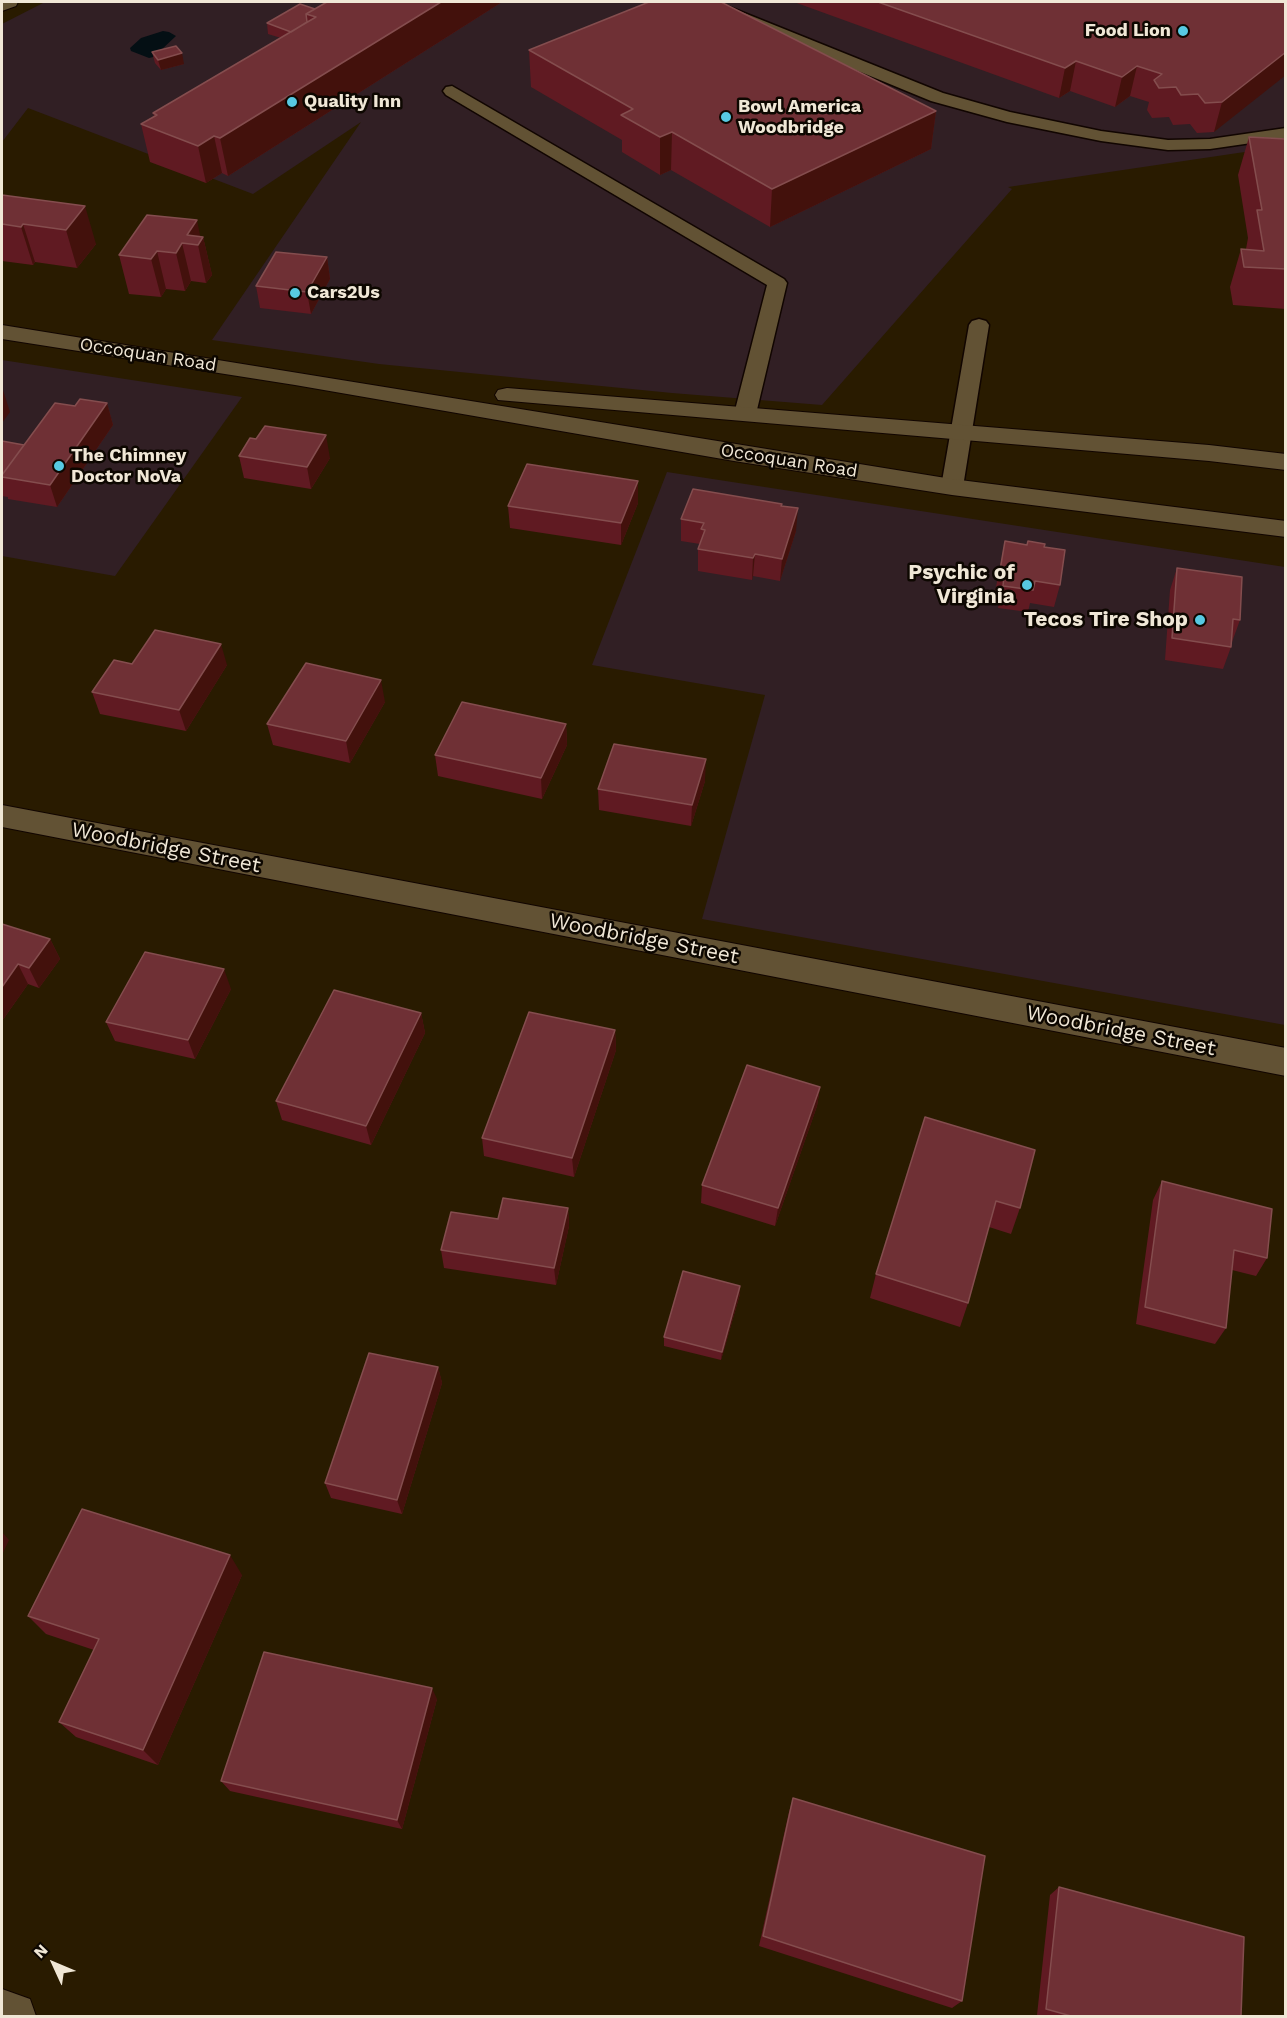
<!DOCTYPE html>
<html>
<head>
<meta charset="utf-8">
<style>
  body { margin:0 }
  #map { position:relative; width:1287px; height:2018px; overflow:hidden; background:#291b00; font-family:"Work Sans",sans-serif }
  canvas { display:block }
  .frame { position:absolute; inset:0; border:3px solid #f0e7d6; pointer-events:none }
  .north { position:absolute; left:24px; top:1934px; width:60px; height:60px; -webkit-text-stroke:4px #0d0700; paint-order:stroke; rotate:314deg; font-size:16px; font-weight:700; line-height:24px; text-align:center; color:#f0e7d6 }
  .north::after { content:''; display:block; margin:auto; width:21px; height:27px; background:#f0e7d6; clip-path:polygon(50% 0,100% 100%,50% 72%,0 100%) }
</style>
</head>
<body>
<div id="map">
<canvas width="1287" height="2018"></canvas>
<div class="frame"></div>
<div class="north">N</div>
</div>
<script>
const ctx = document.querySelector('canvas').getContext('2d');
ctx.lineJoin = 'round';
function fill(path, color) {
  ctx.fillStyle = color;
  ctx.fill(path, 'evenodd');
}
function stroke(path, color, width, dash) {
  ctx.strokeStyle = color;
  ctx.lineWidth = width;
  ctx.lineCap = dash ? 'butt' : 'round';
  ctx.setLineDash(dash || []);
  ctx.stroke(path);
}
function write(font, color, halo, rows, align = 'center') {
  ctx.font = font + ' "Work Sans",sans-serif';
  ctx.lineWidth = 5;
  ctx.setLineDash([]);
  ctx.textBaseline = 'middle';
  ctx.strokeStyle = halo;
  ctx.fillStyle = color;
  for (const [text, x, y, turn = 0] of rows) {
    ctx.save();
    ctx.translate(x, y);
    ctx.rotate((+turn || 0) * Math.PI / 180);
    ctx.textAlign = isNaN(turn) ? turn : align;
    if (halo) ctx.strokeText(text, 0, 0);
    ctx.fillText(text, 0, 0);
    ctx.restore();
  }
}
fill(new Path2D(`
  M45,2H1285V146L1008,187L1012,189L822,405L672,393L379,364L212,340L361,122L253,194L28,108L2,142V24Z
  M2,360L242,397L115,576L2,556Z
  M667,472L1285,567V1025L702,919L765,695L592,665Z`), '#311f24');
fill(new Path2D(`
  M163,31L169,32L176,36L159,52L162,55L149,58L131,51L130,48L141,38Z`), '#040f14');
const service = new Path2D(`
  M696,2H717L943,93L1010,112L1101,131L1168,140L1210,139L1286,128V138L1210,149L1168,150L1101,141L1007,122L931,101L698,5Z
  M452,86L784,279L787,283L756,414L752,419L745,420L738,419L734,414L767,285L446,95L443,91L446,87Z
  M979,319L986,321L989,325L963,487L960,492L952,494L944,492L941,487L969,325L972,321Z`);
const minor = new Path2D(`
  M2,805L1286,1048V1076L2,827Z
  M2,1989L30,1999L36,2016H2Z`);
const secondary = new Path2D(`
  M2,2H18L16,6L2,11Z
  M2,325L952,479L1286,521V537L952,495L734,461L295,385L2,339Z
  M507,388L1209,445L1286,454V470L1209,461L498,400L495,395L498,390Z`);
stroke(service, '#110500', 3);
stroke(minor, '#110500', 2);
stroke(secondary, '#110500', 2);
fill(service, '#625234');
fill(minor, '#625234');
fill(secondary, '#625234');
fill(new Path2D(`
  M327,2H502L228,176L222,173L206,183L150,162L141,124L154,116L153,113L281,38L268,34L267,23L315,9Z
  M794,2H1286L1214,132L1197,133L1190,124L1173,125L1169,117L1152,118L1147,110L1149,102L1130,96L1115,107L1070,91L1059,98Z
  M529,50L936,111L931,149L770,227L671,170L660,175L622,152V140L531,87Z
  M152,52L184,64L161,70L155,63Z
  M1249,137L1286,139V309L1233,305L1230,287L1241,249H1246L1248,238L1238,175Z
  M2,195L96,244L77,268L35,262L33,265L2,261Z
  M201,237H203L212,275L206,283L191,281L185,291L166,289L161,297L129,294L119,255Z
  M327,257L330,279L311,314L260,308L256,286Z
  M107,403L113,425L57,507L8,499V497L2,496V441L24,445L75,406Z
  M256,439L330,458L311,489L244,478L239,456Z
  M638,481V503L621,545L510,528L508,506Z
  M782,506L796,531L780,581L753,576L752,580L698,571V549L700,544L681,541V519Z
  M1005,541L1044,547L1060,585L1054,607L1030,603L1028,612L998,608L1000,598L994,597Z
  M1177,568L1240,620L1232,642L1231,647L1223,669L1165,660L1170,590Z
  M132,664L227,665L186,731L100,714L92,692Z
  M385,702L350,763L273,745L267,724Z
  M566,724L567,745L542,799L438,776L435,755Z
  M705,781L691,826L599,810L598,789Z
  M2,924L50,939L60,959L39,988L28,984L2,1021Z
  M231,989L195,1059L115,1041L106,1022Z
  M421,1013L425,1033L371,1145L282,1120L276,1101Z
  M615,1030L616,1050L574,1177L484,1156L482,1138Z
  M820,1087L817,1106L775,1226L701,1203L702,1185Z
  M925,1117L1020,1208L1011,1234L989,1227L968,1303L960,1327L870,1298L876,1274Z
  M1162,1181L1267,1258L1256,1276L1232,1270L1226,1328L1215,1344L1136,1324L1153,1200Z
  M568,1208L569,1226L556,1285L444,1268L441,1250L498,1219Z
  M740,1286V1294L721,1360L664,1346V1337Z
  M438,1367L442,1383L402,1514L331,1498L325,1483Z
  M242,1575L158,1765L76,1737L59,1722L94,1650L46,1634L28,1616Z
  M437,1699L402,1829L230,1791L221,1781Z
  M793,1798L962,2001L952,2008L759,1946L789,1812Z
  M1059,1887L1241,2016H1044L1037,2015L1050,1895Z`), '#601a22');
fill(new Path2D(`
  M441,2H502L228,176L220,138Z
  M1286,52V75L1214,132L1222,102Z
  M182,53L184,64L161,70L158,60Z
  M1076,61L1070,91L1059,98L1065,68Z
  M1137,66L1130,96L1115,107L1122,77Z
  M936,111L931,149L770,227L772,189Z
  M672,132L671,170L660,175V137Z
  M214,136L222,173L206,183L198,146Z
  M85,206L96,244L77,268L66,230Z
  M197,220L201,240L203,237L212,275L206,283L198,245L187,235Z
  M23,224L35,262L33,265L21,227Z
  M182,243L191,281L185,291L176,253Z
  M157,251L166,289L161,297L151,259Z
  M327,257L330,279L311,314L307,292Z
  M2,387L10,412L2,423Z
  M107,403L113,425L57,507L50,485Z
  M326,435L330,458L311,489L307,467Z
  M638,481V503L621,545V523Z
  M798,508L796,531L780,581L782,559Z
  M755,554L753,576L752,580L753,558Z
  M221,644L227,665L186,731L179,710Z
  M381,680L385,702L350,763L346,741Z
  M566,724L567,745L542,799L541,778Z
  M706,759L705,781L691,826L692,805Z
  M50,939L60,959L39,988L29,968Z
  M18,964L28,984L2,1021V987Z
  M224,969L231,989L195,1059L188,1040Z
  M421,1013L425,1033L371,1145L366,1126Z
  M615,1030L616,1050L574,1177L572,1158Z
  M820,1087L817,1106L775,1226L778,1208Z
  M568,1208L569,1226L556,1285L554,1268Z
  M740,1286V1294L721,1360L722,1352Z
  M438,1367L442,1383L402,1514L397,1500Z
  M2,1532L9,1540L2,1555Z
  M230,1555L242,1575L158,1765L143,1750Z
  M432,1688L437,1699L402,1829L397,1820Z`), '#43110c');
const building = new Path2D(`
  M327,2H441L220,138L214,136L198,146L141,124L157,115L153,113L316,17L306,14Z
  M649,2H721L936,111L772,189L672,132L660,137L621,115L633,109L529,50Z
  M878,2H1286V52L1222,102L1205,103L1198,94L1181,95L1176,87L1159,88L1154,80L1162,74L1137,66L1122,77L1076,61L1065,68Z
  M300,4L315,9L306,14L307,22L291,32L267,23Z
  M176,46L182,53L158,60L152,52Z
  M1249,137L1286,139V269L1244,267L1241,249L1264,251L1257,210H1262Z
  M2,195L85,206L66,230L23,224L21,227L2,224Z
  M147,215L197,220L187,235L203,237L198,245L182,243L176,253L157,251L151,259L119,255Z
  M276,252L327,257L307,292L256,286Z
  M80,399L107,403L50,485L2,477V475L55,403L75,406Z
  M265,426L326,435L307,467L239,456L250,438L256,439Z
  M2,441L24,445L2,475Z
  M527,464L638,481L621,523L508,506Z
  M693,489L782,504L781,506L798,508L782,559L755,554L753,558L698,549L705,530L701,529L704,523L681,519Z
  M1005,541L1027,545L1028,541L1045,544L1044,547L1065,550L1060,585L1035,581L1033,590L1003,586L1004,576H999Z
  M1177,568L1242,577L1240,620L1233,619L1231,647L1172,638Z
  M155,630L221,644L179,710L92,692L114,660L132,664Z
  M306,663L381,680L346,741L267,724Z
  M462,702L566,724L541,778L435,755Z
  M614,744L706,759L692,805L598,789Z
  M2,924L50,939L29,968L18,964L2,987Z
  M145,952L224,969L188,1040L106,1022Z
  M334,990L421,1013L366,1126L276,1101Z
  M529,1012L615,1030L572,1158L482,1138Z
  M747,1065L820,1087L778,1208L702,1185Z
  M925,1117L1035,1150L1020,1208L996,1201L968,1303L876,1274Z
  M1162,1181L1272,1209L1267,1258L1234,1250L1226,1328L1145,1307Z
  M503,1198L568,1208L554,1268L441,1250L451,1212L498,1219Z
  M683,1271L740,1286L722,1352L664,1337Z
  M369,1353L438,1367L397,1500L325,1483Z
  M82,1509L230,1555L143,1750L59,1722L99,1639L28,1616Z
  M264,1652L432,1688L397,1820L221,1781Z
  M793,1798L985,1856L962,2001L763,1936Z
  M1059,1887L1244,1937L1241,2016H1071L1046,2009Z`);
fill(building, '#6f3035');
stroke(building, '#844d4e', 1.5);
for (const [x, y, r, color] of [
  [1183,31,6,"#57c9e2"],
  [292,102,6,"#57c9e2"],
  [726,117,6,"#57c9e2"],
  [295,293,6,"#57c9e2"],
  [59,466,6,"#57c9e2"],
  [1027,585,6,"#57c9e2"],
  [1200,620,6,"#57c9e2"]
]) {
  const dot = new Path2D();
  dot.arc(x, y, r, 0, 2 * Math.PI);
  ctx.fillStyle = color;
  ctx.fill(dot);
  stroke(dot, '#0d0700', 2);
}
write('bold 18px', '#f0e7d6', '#0d0700', [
  ["Food Lion",1171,31,"right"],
  ["Quality Inn",304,102],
  ["Bowl America",738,107],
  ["Woodbridge",738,128],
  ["Cars2Us",307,293],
  ["The Chimney",71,456],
  ["Doctor NoVa",71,477]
], 'left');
write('18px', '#f0e7d6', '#0d0700', [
  ["Occoquan Road",148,355,9],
  ["Occoquan Road",789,461,9]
]);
write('bold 21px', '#f0e7d6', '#0d0700', [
  ["Psychic of",1015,573],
  ["Virginia",1015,597],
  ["Tecos Tire Shop",1188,620]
], 'right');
write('21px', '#f0e7d6', '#0d0700', [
  ["Woodbridge Street",166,848,11],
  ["Woodbridge Street",644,939,11],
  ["Woodbridge Street",1121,1031,11]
]);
</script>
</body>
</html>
